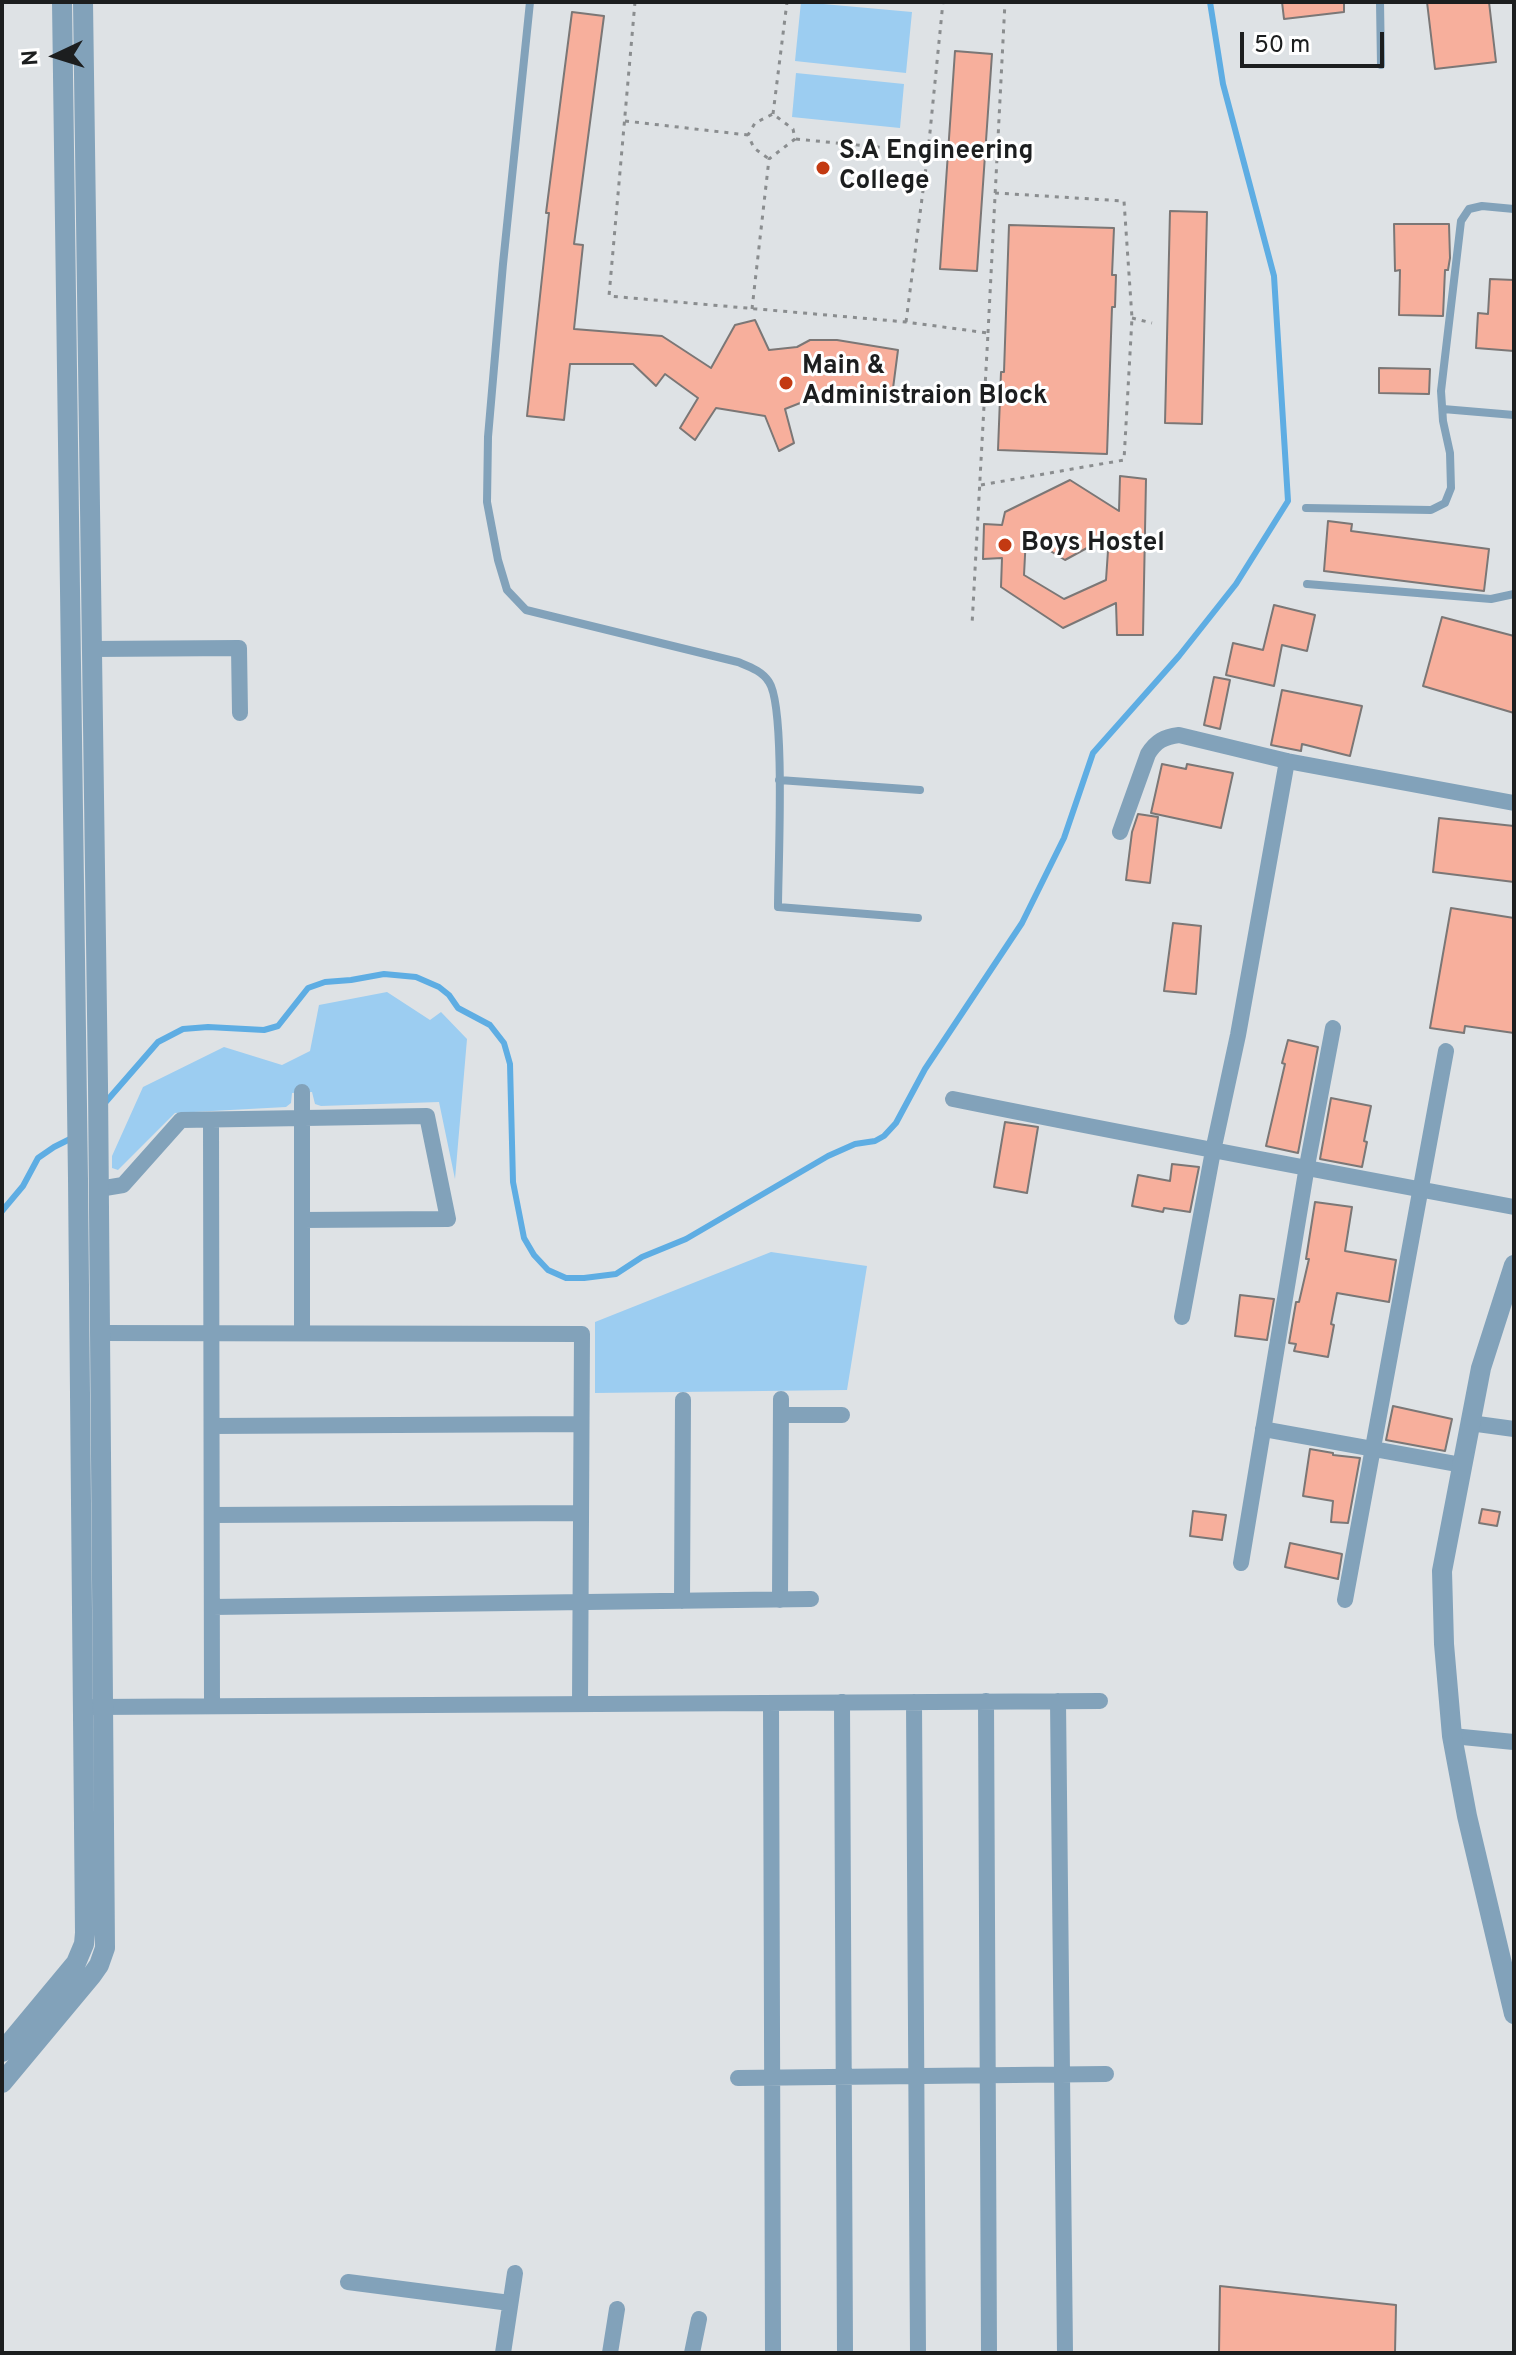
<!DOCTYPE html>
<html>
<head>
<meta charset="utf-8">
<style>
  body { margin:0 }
  #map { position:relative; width:1516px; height:2355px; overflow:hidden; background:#dee2e5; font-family:Overpass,sans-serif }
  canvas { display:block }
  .frame { position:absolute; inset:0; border:4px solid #1c1e1f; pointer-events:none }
  .north { position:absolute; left:16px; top:16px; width:80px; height:80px; -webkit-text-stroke:6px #fff; paint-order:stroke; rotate:266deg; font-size:22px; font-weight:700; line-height:32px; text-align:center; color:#1c1e1f }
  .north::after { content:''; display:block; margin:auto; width:28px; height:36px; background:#1c1e1f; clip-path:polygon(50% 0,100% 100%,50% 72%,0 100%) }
  .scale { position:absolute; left:1240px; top:32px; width:144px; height:36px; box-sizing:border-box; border:4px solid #1c1e1f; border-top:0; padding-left:10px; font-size:24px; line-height:28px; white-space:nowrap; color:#1c1e1f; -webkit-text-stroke:6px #fff; paint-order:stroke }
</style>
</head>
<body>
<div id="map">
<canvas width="1516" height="2355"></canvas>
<div class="frame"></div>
<div class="north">N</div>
<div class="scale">50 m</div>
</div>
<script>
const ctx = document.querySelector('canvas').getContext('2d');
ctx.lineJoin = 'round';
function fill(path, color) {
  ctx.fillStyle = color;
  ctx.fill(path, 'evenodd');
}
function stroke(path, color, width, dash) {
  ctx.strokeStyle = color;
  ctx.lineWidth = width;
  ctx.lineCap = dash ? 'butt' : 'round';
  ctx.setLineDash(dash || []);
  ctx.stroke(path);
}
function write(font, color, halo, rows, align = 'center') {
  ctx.font = font + ' Overpass,sans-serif';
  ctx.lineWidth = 6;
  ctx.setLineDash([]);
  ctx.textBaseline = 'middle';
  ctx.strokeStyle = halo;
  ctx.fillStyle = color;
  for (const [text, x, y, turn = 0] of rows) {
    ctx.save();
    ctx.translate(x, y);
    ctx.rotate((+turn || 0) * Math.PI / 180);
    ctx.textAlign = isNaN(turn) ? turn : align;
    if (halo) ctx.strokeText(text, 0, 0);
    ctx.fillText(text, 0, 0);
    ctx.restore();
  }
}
fill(new Path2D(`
  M801,2L912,12L906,73L795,61Z
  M796,73L904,84L900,128L792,117Z
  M387,992L430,1020L441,1012L467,1039L455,1179L439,1102L321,1106L315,1104L312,1092L292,1093L291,1103L286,1107L175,1113L118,1170L112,1168V1156L143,1087L224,1047L282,1065L310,1051L319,1005Z
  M771,1252L867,1266L847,1390L595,1393V1322Z`), '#9ccdf1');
stroke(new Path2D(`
  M104,1104L158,1042L183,1029L208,1027L264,1030L278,1026L308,988L325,982L351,980L384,974L416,977L439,987L449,995L458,1008L490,1025L504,1043L510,1064L513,1182L524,1238L534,1255L548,1270L566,1278H584L616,1274L642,1257L686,1239L828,1156L855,1144L875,1141L884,1136L896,1123L925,1069L1022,923L1064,838L1093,753L1179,656L1236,584L1288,501L1274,276L1223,84L1210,2
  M2,1211L23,1186L38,1158L54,1147L72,1138`), '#5eade3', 6);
const building = new Path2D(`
  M1282,2H1344V12L1284,19Z
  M1427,2H1489L1496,62L1435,69Z
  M572,12L604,16L574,244L583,245L574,329L662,336L711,368L735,325L755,320L769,350L797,347L810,340H837L898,350L892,396L833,388V390L785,409L794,443L779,451L765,416L716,408L695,440L680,428L698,398L665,374L656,386L633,364H570L564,420L527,416L549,213H546Z
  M955,51L992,54L977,271L940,269Z
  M1170,211L1207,212L1202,424L1165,423Z
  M1394,224H1449L1450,258L1448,270H1445L1443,316L1399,315L1400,270L1395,271Z
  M1009,225L1114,228L1112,275H1116L1115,307H1112L1107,454L998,450L1001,372H1004Z
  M1490,279L1514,280V351L1476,348L1478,313L1488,314Z
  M1379,368L1430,369L1429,394L1379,393Z
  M1120,476L1146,479L1143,635H1117L1116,603L1063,628L1001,587L1002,558L983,559L984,524L1002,525L1005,512L1070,480L1119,511ZM1026,536L1065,560L1109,536L1106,580L1064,599L1024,575Z
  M1328,521L1352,524L1351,531L1489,549L1484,591L1324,571Z
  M1274,605L1315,615L1307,651L1282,645L1274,686L1226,675L1233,643L1263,650Z
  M1442,617L1514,636V713L1423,686Z
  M1214,677L1230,680L1220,729L1204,725Z
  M1282,690L1362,706L1350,756L1302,744L1301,751L1271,745Z
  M1162,764L1186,769L1187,764L1233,773L1221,828L1151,813Z
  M1138,814L1158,817L1150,883L1126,880L1132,832Z
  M1439,818L1514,826V882L1433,872Z
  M1451,908L1514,918V1033L1465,1026L1464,1033L1430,1028Z
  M1173,923L1201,926L1196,994L1164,991Z
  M1288,1040L1318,1047L1298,1153L1266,1146L1285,1064L1282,1063Z
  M1331,1098L1371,1106L1364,1141L1367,1142L1362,1167L1320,1159Z
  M1005,1122L1038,1127L1027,1193L994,1187Z
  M1172,1164L1199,1167L1190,1212L1164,1208L1163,1212L1132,1206L1138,1175L1170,1181Z
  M1315,1202L1352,1207L1345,1251L1396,1260L1389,1302L1337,1293L1331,1324L1334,1325L1328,1357L1294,1351L1296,1344L1289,1343L1296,1302H1299L1309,1259H1306Z
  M1240,1295L1274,1299L1267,1340L1235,1336Z
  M1393,1406L1452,1419L1445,1451L1386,1440Z
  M1310,1449L1333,1453V1455L1360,1458L1348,1523L1331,1522L1333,1501L1303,1496Z
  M1482,1509L1500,1512L1497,1526L1479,1523Z
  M1193,1511L1226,1515L1222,1540L1190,1536Z
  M1290,1543L1342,1554L1338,1579L1285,1567Z
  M1220,2286L1396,2305L1395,2353H1219Z`);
fill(building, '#f7af9c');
stroke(building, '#7b7776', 2);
stroke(new Path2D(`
  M635,2L609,296L906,322L988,333L972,625
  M773,114L787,2
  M625,121L748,135
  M796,139L928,152
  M752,309L769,159L795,139L793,129L773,114L755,123L748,135L754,148L769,159
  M1132,318L1152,323
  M906,322L928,152L943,2
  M988,333L1005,2
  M981,485L1124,460L1132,318L1124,201L995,193`), '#8a8d8f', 3, [4, 6]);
stroke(new Path2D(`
  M530,2L503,264L488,437L487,502L498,560L507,590L526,610L738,662C750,667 762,671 769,682C786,707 778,868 778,907L918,918
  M1380,2L1381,65
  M1443,409L1514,415
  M1306,508L1431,510L1445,503L1451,488L1450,453L1443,421L1441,391L1461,221L1469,209L1482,206L1514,209
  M1307,584L1491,599L1514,594
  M779,780L920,790`), '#82a2ba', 8);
stroke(new Path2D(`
  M92,649L239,648L240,713
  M1120,832L1148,754C1156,741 1164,737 1179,735L1287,761L1514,803
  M953,1099C1140,1137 1327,1172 1514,1207
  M211,1120L212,1706
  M99,1189L123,1185L181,1120L427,1116L448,1219L302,1220
  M1182,1317L1213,1151L1238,1035L1287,761
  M100,1333L582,1334L580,1704
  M302,1333V1092
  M781,1415H842
  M1470,1423L1514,1429
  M212,1426L581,1424
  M1263,1429L1462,1465
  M212,1515L581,1513
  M1241,1563L1307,1166L1333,1028
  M780,1600L781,1399
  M1345,1600L1446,1051
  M682,1601L683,1400
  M212,1607L811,1599
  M986,1701L989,2353
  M1058,1701L1065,2353
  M842,1702L845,2353
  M914,1702L918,2353
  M771,1703L773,2353
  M94,1707L1100,1701
  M1452,1736L1514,1742
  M738,2078L1106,2074
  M348,2282L510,2303
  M503,2353L515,2273
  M610,2353L617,2309
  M692,2353L699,2319`), '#82a2ba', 16);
stroke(new Path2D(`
  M1514,1265L1481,1368L1442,1571L1444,1644L1452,1736L1467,1816L1514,2014
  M2,2052L76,1963L84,1944L85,1933L78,1179L62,2
  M2,2083L92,1975L99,1965L105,1948L98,1085L83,2`), '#82a2ba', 20);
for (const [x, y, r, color] of [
  [823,168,8,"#c33a12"],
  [786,383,8,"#c33a12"],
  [1005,545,8,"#c33a12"]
]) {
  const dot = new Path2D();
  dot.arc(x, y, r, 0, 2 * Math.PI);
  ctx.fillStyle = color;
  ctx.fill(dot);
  stroke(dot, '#fff', 3);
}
write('bold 26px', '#1c1e1f', '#fff', [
  ["S.A Engineering",839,153],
  ["College",839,183],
  ["Main &",802,368],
  ["Administraion Block",802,398],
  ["Boys Hostel",1021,545]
], 'left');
</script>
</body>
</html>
